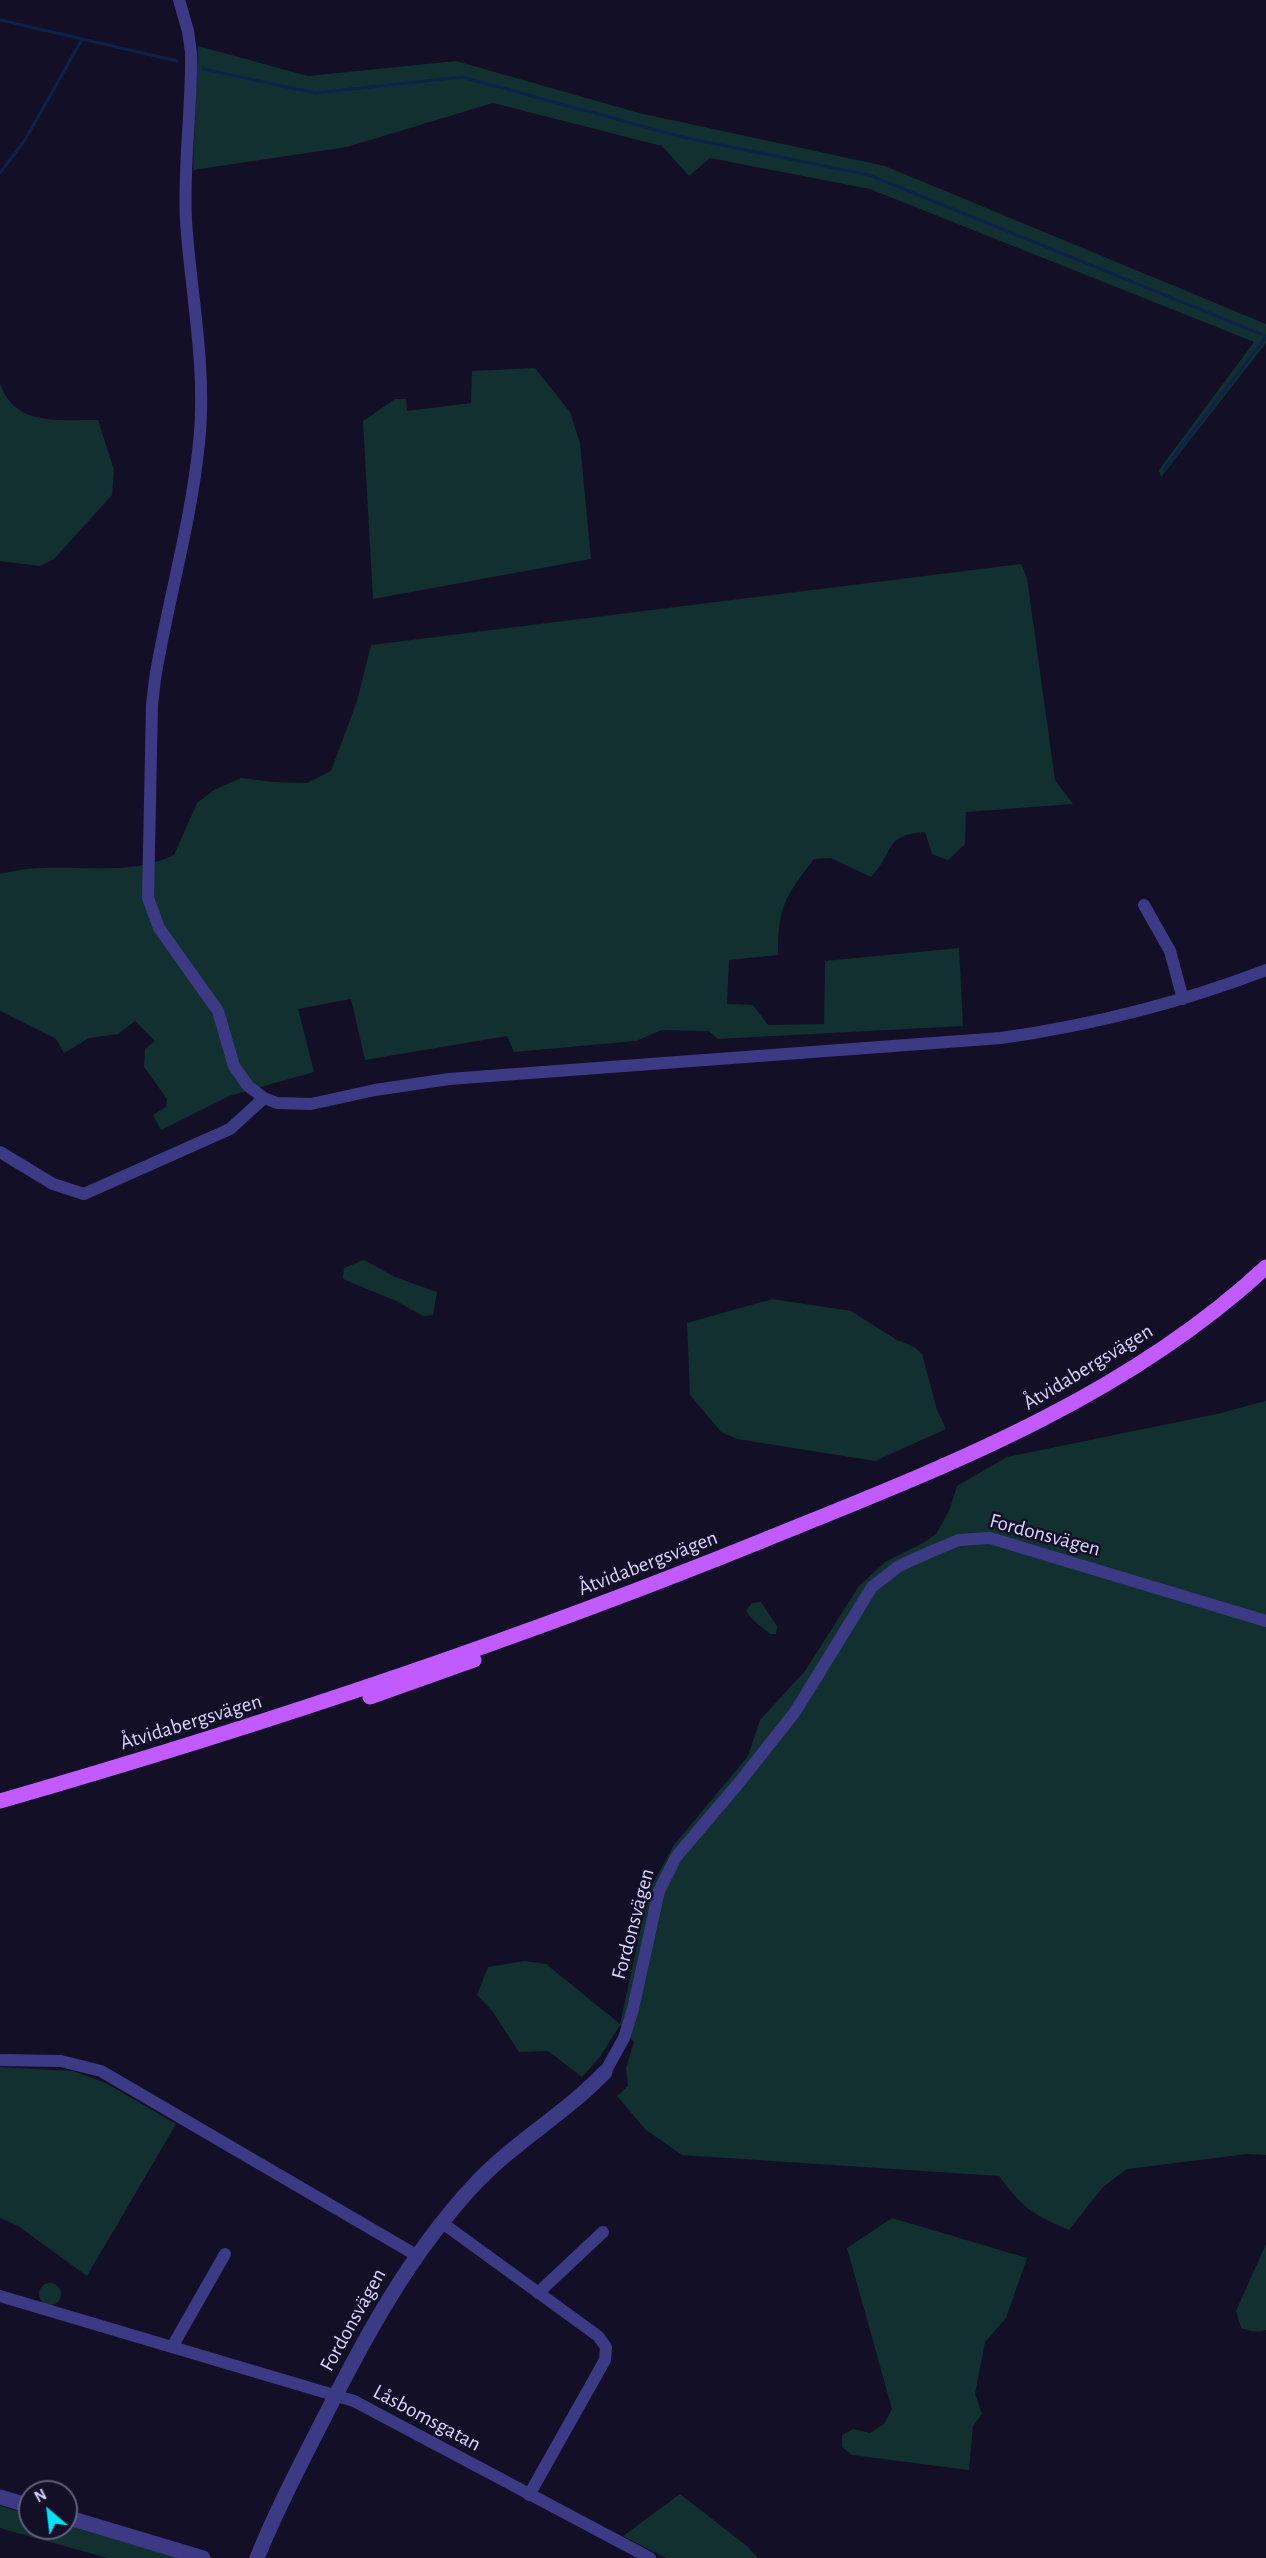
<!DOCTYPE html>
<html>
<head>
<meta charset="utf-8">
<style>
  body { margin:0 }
  #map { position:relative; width:1266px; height:2558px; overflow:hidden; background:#130f26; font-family:"Alegreya Sans",sans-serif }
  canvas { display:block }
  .north { position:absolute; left:18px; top:2480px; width:60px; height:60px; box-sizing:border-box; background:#130f26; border:2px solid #625e7d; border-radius:50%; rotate:332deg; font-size:16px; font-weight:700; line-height:24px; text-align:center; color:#d9d4ff }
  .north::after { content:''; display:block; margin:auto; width:21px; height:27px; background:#00e5ff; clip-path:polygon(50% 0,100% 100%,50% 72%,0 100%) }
</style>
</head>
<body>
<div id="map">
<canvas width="1266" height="2558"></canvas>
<div class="north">N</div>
</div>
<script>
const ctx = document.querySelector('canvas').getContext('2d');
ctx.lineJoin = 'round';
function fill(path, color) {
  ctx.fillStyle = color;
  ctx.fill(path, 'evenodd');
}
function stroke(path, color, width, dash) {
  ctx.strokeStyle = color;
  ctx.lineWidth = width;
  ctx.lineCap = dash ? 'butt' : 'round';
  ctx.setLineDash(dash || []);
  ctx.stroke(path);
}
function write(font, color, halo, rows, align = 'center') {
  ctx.font = font + ' "Alegreya Sans",sans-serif';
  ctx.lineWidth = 5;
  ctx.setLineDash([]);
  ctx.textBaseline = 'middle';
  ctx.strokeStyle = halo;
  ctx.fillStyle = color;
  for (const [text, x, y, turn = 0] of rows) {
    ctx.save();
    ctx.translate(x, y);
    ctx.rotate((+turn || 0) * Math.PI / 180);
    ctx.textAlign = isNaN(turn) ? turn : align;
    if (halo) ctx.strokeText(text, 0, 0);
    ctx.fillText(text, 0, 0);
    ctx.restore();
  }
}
fill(new Path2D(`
  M198,46L308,76L456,61L639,113L885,166L1266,324V343L1161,477L1159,470L1254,342L870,189L710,158L689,176L662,146L493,103L347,147L193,170Z
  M535,368L570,412L580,443L591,559L373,599L363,421L395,399H406L407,411L471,403L472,371Z
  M0,383C14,428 61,419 98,420L114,470L112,495L54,559L40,566L0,561Z
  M1021,564L1027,578L1055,780L1073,804L966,812L965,844L948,860L932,854L925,832C883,835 895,852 871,877L831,858L814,859C785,897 778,906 778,955L729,960L727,1004L753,1005L768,1025L824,1024L825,961L959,948L963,1026L718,1039L708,1031L662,1030L636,1041L514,1052L507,1036L365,1060L351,999L298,1009L314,1072L229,1096L161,1130L153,1115L166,1107L167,1099L144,1067L145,1049L155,1041L135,1021L118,1034L89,1038L64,1053L56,1039L0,1011V874C9,872 18,870 27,869C76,864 129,877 174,855L197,803L214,790L241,778L273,782L307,783L331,771L357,701L371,645Z
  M364,1260L395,1277L437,1292L433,1315L423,1316L396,1301L343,1279L344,1268Z
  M772,1299L851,1311L897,1340L914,1347L922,1354L937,1410L946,1429L875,1461L737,1439L721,1432L690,1395L687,1323Z
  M1266,1401V2155L1247,2154L1127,2169L1103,2187L1069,2230C1034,2215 1022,2208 999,2176L682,2155L646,2130L617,2096L628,2086L626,2068L634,2042L620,2025L600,2057L582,2077L548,2051L519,2052L493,2012L477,1995L488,1967L525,1961L546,1964L620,2024L649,1890L674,1845L748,1756L760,1720L805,1671L859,1586L885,1562L923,1543L936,1534L949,1511L957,1486L1007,1457L1217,1414Z
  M761,1602L777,1626L776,1634H770L752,1619L746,1611L752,1603Z
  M0,2067L73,2071L106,2083L176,2124L87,2276L18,2226L0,2218Z
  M892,2218L1027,2258L1006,2318L985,2342L975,2394L982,2414L973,2426L969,2470L852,2455L842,2447V2435L853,2429L870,2433L884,2424L892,2409L847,2248Z
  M1266,2244V2330C1257,2333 1250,2331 1241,2328L1236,2311Z
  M39 2294a11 11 0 1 1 22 0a11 11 0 1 1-22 0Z
  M680,2494L747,2546L758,2558H666L623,2536Z
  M0,2506L30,2514V2528H66V2525L178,2558H107L0,2528Z`), '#12302f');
stroke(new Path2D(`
  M0,20L177,61
  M203,69L315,93L462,77L682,137L869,175L1266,336
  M0,173L25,140L81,41
  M1164,469L1266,337`), '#0c2248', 3);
stroke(new Path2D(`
  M179,0L188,31L191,53C192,109 183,165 186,221C191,296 207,368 199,443C191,523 168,600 155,679L152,705L148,898L159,928L218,1011L234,1066L248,1086L264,1098L277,1103L311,1104L375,1090L449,1079L1001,1038C1092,1025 1180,1003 1266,970
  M1144,905L1170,951L1183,999
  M0,1152L53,1184L84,1194L230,1129L264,1098
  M0,2060L61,2061L101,2071L416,2255
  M605,2072L624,2038L633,2009L659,1891L676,1857L738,1784L795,1712L872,1587L899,1566L930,1552L959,1540L990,1538L1266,1621
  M441,2222L598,2336L606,2347L605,2360L529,2495
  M538,2293L603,2232
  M0,2296L354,2401L650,2558
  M172,2347L225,2254`), '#3d3a85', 12);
stroke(new Path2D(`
  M0,2497L30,2506
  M66,2517L203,2558
  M257,2558C276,2511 299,2467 322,2422C365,2337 409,2255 474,2185C514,2142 565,2114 605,2072`), '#3d3a85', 15);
stroke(new Path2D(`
  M370,1697L474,1660
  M0,1801C261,1726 518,1640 769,1538C945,1467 1125,1398 1266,1267`), '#c25bff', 15);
write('21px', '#d9d4ff', '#130f26', [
  ["Åtvidabergsvägen",1088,1367,-31],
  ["Fordonsvägen",1045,1535,15],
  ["Åtvidabergsvägen",648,1563,-21],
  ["Åtvidabergsvägen",191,1722,-17],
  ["Fordonsvägen",633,1924,-75],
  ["Fordonsvägen",353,2320,-61],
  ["Låsbomsgatan",427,2418,28]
]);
</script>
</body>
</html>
